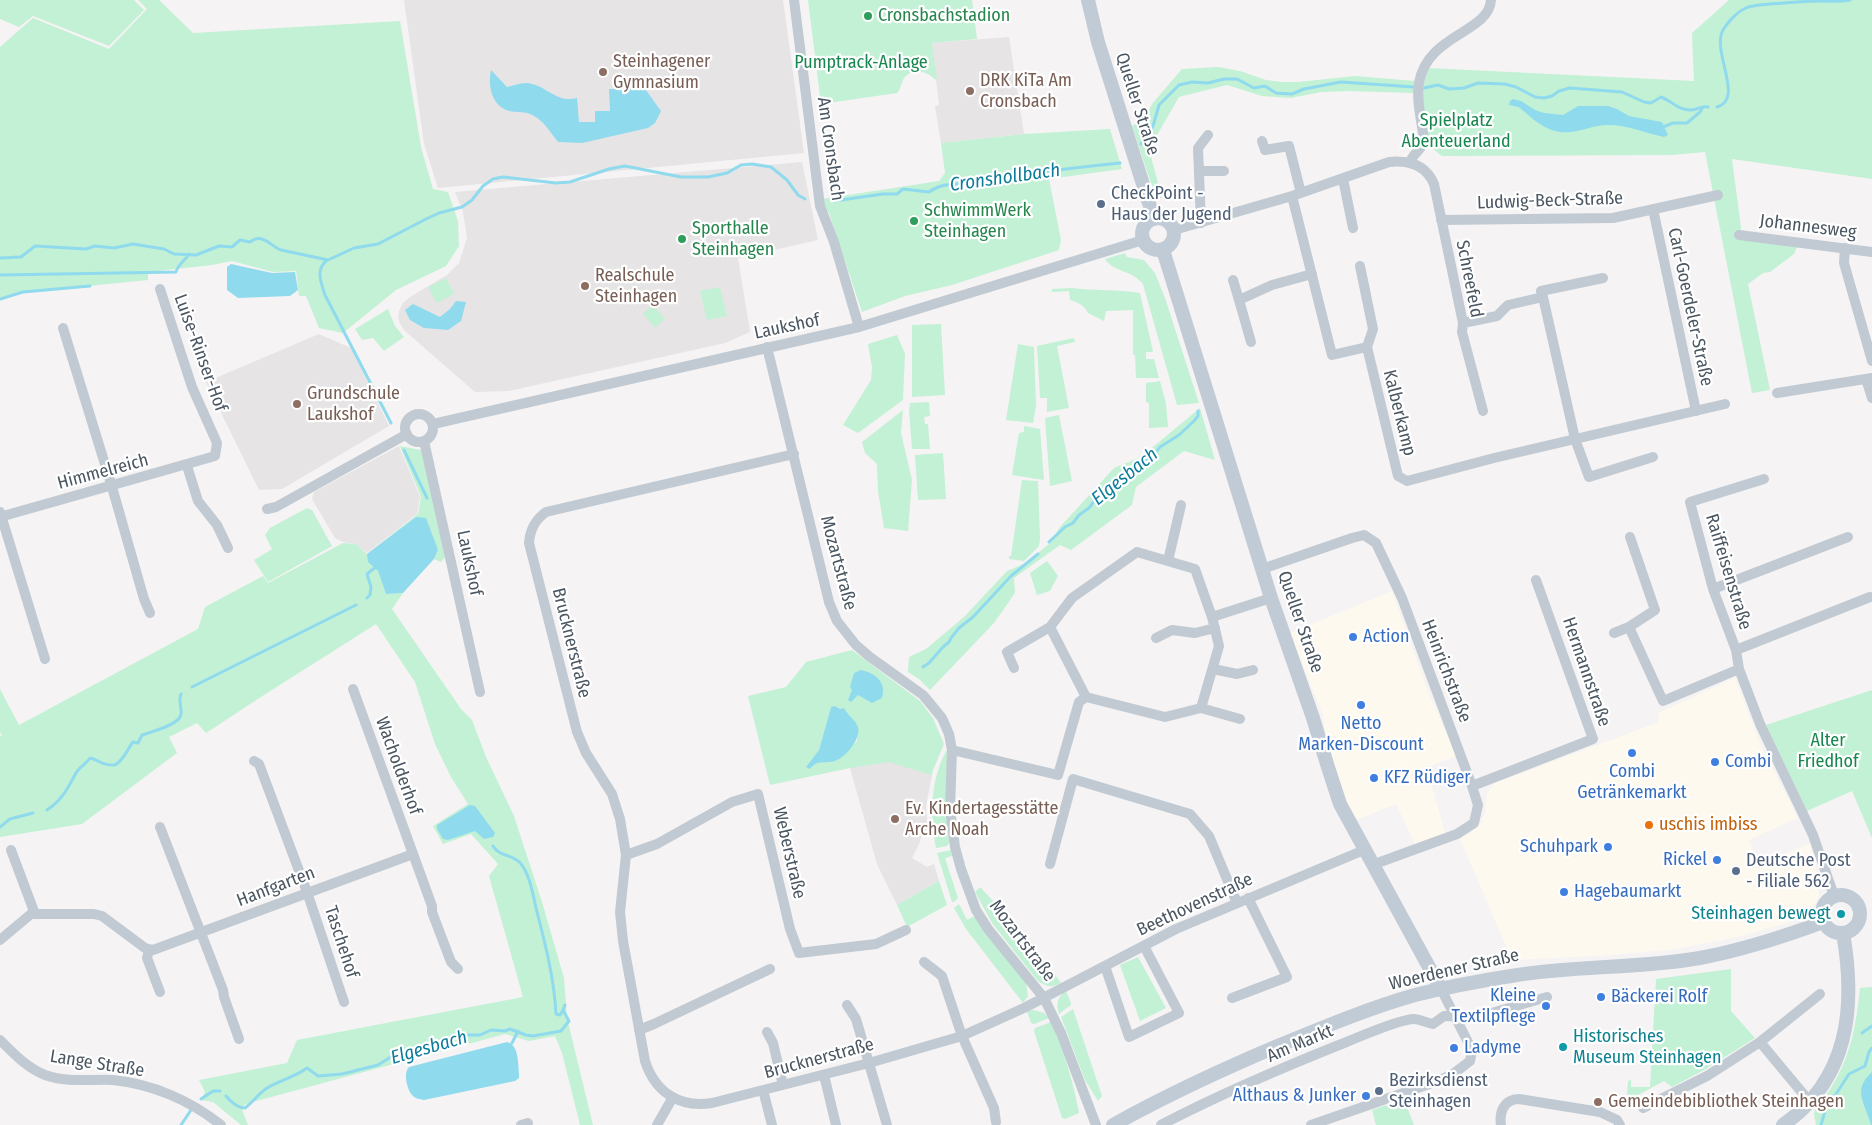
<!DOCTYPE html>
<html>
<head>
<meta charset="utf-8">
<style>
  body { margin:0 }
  canvas { display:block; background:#f5f3f3 }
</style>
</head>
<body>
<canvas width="1872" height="1125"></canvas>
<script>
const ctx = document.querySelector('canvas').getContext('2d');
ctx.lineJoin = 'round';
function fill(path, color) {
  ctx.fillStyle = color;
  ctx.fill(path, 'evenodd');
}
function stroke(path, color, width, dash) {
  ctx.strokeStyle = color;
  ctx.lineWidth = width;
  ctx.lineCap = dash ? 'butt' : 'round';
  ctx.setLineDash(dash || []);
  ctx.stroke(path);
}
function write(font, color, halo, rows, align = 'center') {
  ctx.font = font + ' "Fira Sans Condensed",sans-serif';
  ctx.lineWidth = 4.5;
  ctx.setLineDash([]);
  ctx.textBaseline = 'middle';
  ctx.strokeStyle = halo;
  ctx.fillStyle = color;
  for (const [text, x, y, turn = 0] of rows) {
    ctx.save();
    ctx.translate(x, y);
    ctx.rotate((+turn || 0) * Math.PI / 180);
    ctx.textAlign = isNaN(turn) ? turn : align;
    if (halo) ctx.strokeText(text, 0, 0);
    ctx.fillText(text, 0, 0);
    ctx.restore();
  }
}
fill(new Path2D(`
  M1392,591L1428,692L1457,756L1424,768L1434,793L1445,833L1415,844L1396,804L1354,821L1337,779L1329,750L1322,713L1290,633Z
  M1735,678L1761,746L1798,818L1749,840L1759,864L1810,844L1815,862L1819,896L1813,909L1787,923L1737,937L1671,950L1598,956L1512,960L1460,839L1473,831L1481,822L1485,813L1487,794L1490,789L1495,783L1659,722L1658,713Z`), '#fdf9ef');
fill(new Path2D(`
  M404,0H783L804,153L438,188L424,144Z
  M1009,37L1024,134L941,143L935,106L939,105L932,43Z
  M802,162L818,240L738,258L750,332L725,343L509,391L475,392L405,331L400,324L398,318L399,311L403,303L410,297L447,275L459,263L467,238L463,212L455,192Z
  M319,334L351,348L389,426L282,489L259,490L206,382Z
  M399,446L420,497L417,514L367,553L356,544L343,542L335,538L312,499L314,492Z
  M937,750L926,806L928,832H922L920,842L912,858L927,867L934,864L939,881L897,905L877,864L850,768L867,757Z`), '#e6e4e5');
fill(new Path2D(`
  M0,0H134L144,10L109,46L33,16L19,27L0,19Z
  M138,0H159L193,33L400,21L421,147L433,189L448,192L458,221L459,246L446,266L396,290L343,333L319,328L306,296H299L296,271L273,272L232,261L212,265L148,272V280L18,293L0,301V47L33,18L109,49L147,9Z
  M808,0H972L977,39L932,43L937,81C928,72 914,66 904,78C901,83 901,89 897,93L821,104Z
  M1729,0H1872V179L1732,159L1741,228L1738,239L1797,247L1794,254L1770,272L1763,273L1748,284L1770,390L1752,393L1705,152L1672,155L1442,156L1428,145C1424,118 1419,95 1428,68L1694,81L1692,33Z
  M1218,67L1240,71L1266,80L1281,82H1298L1355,76L1415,81L1414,93L1350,91L1321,92L1291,98L1262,96L1227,85L1179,97L1149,149L1162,198H1156L1132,126L1144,119L1152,104L1182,69Z
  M1110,129L1122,169L1049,179L1061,240L1059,250L952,285L905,296L862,312L829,213L823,205L822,199L939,181L945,173L941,143L1024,134Z
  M1125,253L1127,257L1144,260L1155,273L1165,298L1199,403L1177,405L1143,284C1132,270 1113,272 1105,259Z
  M446,278L454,294L437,303L428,287Z
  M720,287L727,316L707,320L700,291Z
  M1073,288C1095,291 1117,289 1140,293L1153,352H1146V359H1154L1159,378H1136L1135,355H1133V310L1106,311L1104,321L1088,313C1084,305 1079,303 1070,300L1069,291L1052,292V289Z
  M653,305L665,319L655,328L643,314Z
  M388,309L395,326L404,337L384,351L373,338L362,340L355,329Z
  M941,324L945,395L912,397V325Z
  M897,335L905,354L903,400L858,433L843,425L871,380L872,367L868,344Z
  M1074,338L1075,342L1057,346L1069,408L1047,412V398H1040L1037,346Z
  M1018,344L1034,347L1036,406L1033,423L1006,420Z
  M1160,381L1166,404L1168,427L1149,428V403L1146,402V383Z
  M929,402L930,416L924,417L925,424H928L930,449H912L909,410L910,403Z
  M1200,408L1215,460L1184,451L1136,487L1132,505L1071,550L1060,545L1014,578L1015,593L994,623L930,690L919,679L908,672L909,657L926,649L964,617L1007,571L1026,563L1049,544L1060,527L1114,468L1141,457Z
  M903,410L901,433L912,480L908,531L884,528L878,491L877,464L865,453L862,442Z
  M1059,415L1072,481L1050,486L1045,418Z
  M1024,426L1040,429L1044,480L1012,475L1019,433L1024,432Z
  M400,446L421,450L447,555L441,562L434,559L438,550L416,517L368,554L378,571L386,594L403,593L392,609L461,709L472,720L486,757L514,816L542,902L564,978L567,1018L593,1125H580L562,1053L555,1036L529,1041L505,1034L249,1103L244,1105L242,1110L248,1125H241L213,1102L201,1100L205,1092L199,1080L287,1063L297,1040L523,997L489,876L498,864L471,834L443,844L433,826L468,804L451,777L435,744L415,682L376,624L264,695L206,733L197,723L169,737L177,753L82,824L0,837V736L2,735L0,732V689L19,725L198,629L205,607L263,576L268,583L343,543L356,544L367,554L418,514L421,497Z
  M943,453L946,499L918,500L915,455Z
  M1022,480L1038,481L1040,539L1039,546L1024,561L1009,559V556H1011Z
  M307,508L312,510L332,546L268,582L254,560L272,549L265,535L270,528Z
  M1047,561L1058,576L1050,591L1037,595L1030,573Z
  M852,650L920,701L933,718L944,744L931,775L889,762L850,768L770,785L748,696L786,687L806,662ZM831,707L840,709L857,724V741L835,761L817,762L807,767L819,750Z
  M1872,690V838L1852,791L1807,811L1766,725Z
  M946,751H948V828L949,843L947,846L936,848C930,815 930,782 946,751Z
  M951,850L952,856L945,858L958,898L954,902H952L937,853Z
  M939,881L947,905L907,927L897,905Z
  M979,888H981L1032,943L1061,983C1052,988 1045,987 1037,980L992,923L975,892Z
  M959,904L967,920L975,916L1026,983L1028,996L1023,1003L966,929L954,908Z
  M1138,957L1166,1008L1140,1021L1120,965Z
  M1731,969V1011L1755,1038L1704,1070L1672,1087L1664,1081L1638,1095L1639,1100L1636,1102L1631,1100L1627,1096L1628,1081L1631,1080V1087H1650L1656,979Z
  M1872,987V1125H1816L1814,1114L1815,1110C1847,1071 1855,1037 1860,988Z
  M1066,991L1071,1003V1005L1059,1014C1056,1004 1057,997 1066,991Z
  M1073,1009L1102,1096L1098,1101L1085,1080L1061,1017Z
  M1034,1010L1044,1013L1049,1018L1034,1024L1031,1023L1027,1011Z
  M1051,1022C1064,1051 1073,1081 1079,1113L1065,1119L1062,1118L1034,1031L1035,1028Z
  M1411,1097L1414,1098L1417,1103L1407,1107L1414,1125H1376L1372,1110Z`), '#c3f1d5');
fill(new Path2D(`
  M491,70L507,87C512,86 520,83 526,83C546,84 556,104 577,98L579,122H595V111H610L609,89H618L638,79L661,111L655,123L648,128L582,143L558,142C550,132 542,118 530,114C523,111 514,113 506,110C491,103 488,85 491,70Z
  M1513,99L1521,101L1535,110L1544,113L1563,115L1578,106H1608L1617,109L1629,116L1662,122L1668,135L1664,137C1645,133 1628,125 1608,125C1590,125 1574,136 1555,131C1540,127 1531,117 1520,108C1517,106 1513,106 1509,105L1510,101Z
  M231,264L272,273L295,272L298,290L290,296L238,298L227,290V267Z
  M456,301L466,302L461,321L448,330L424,328L410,320L405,310L413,304L440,317L450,309Z
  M416,517L426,518L438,550L434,559L403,593L386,594L378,571L368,562L367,554Z
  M861,670C875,673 887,682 882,698L872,703L858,695L851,702L848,700L852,690L850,687L854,673Z
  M835,706L840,709L844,708C847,715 856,720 858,727C861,739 846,757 835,761C825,764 817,759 810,769L806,767L819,750L831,707Z
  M470,805L475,806L495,833L493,837L484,839L475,831L448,840L443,839L437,829V825Z
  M507,1042C519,1045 518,1063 519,1074V1078L515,1081L424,1100C420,1099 415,1099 412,1095C407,1089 403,1073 409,1067Z
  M1872,1072V1125H1871C1866,1104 1851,1091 1872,1072Z`), '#90daee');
stroke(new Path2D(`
  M1424,88L1438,85L1449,89L1464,88L1478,83L1505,84L1516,87L1535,97L1544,98L1552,96L1559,91L1570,88L1622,92L1644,102L1651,103L1661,97C1672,101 1679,111 1692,110C1698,109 1702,106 1708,107
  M1717,107C1745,99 1711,51 1723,30C1727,23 1736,13 1744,9C1751,5 1762,5 1770,4C1787,3 1803,1 1820,1C1831,1 1839,2 1850,0
  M1663,127L1673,123H1687L1700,112L1703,107
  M1141,144L1153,126L1159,105L1179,85L1192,82L1208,83L1224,79H1237L1254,88L1265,86L1276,93L1292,94L1304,89L1341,82L1414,87
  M834,201L883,194H897L903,189L929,192C942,182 958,185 973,182C1022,174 1071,168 1120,163
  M0,258L21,257L35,246L86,249L95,246L114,248L133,244L164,249L174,254L196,255L219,246L232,247L240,240L250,242C262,232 270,246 281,250L328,260L354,248L378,244L426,219L439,213L462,207L472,200L483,186L493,179L503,177L556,183L570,182L609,169L625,166L681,177H708L727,173L741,165L752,164L771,167L776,171L787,180L798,195L805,199
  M327,260C315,270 321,282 325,295L391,423
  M0,275L176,272C178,264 185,261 189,254
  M0,299L23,292L90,286
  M404,450L427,498
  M1049,542L1065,527L1073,523L1079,515L1089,508L1095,500L1112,488L1120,480L1128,476L1133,468L1152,457L1160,447L1179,435L1194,421L1198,416V411
  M367,598L370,595L371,587L367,574L377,566
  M923,667L929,663L943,647L949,642L951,638L959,628L973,617L1011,576L1038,554
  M192,687L356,605
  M47,810C62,800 68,788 76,773C79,767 86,764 90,758C100,760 101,766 115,765C125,759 126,751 133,742L138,743L142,735C151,732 180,725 181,714C182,707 178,701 181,694
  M0,827L10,819L33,813
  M493,846C499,857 514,854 521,864C530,875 533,895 536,908C545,943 554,977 556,1014L560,1015L563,1010
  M1862,1033L1872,1026
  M512,1043L518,1031
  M226,1096C231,1102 237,1108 245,1108C253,1102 258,1094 267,1088C280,1080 295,1077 307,1068L318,1076L342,1074L378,1065L397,1053L411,1051L427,1052L441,1043L462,1035H480L491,1030L505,1031L510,1029L526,1035L533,1036L561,1031L569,1021L563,1010L565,1005
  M201,1099L213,1091H220
  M181,1125L191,1110
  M1821,1125L1825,1111L1849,1074L1865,1066L1869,1052L1872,1048`), '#90daee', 3);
stroke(new Path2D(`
  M794,0L820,206L834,242L859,327
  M1262,141L1265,150L1289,146L1301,193
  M1410,162C1414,152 1422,150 1424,141C1422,122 1416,102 1419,83C1427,34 1489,33 1491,0
  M1199,171H1224
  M1343,179L1353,228
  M1292,196L1332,355L1367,347L1398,476L1407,481L1494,458L1725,404
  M1653,209L1696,411
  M1441,220L1613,218L1718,195
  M1201,223L1198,148L1208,135
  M1174,230L1292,196L1389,162C1409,160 1426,165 1434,184L1463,323L1462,332L1483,411
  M1739,235L1872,252
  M1845,248L1844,263L1872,361
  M1360,266L1373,329L1367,347
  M1233,280L1239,300
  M1543,297L1541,291L1603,278
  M1463,323L1497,316L1508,305L1543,297L1575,439L1589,477L1653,457
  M63,328L112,487L144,599L150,613
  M1251,342L1239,300L1272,285L1312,274
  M767,347L829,602L837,621L856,645L870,657L923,695L942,718L949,734L952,750L950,809L955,847L961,869L976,910L988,929L1044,998L1061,1033L1096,1125
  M1866,379L1872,398
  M1777,393L1872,378
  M405 428a14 14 0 1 1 28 0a14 14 0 1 1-28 0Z
  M433,424L859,327L1143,240
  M424,441L480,692
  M794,454L546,512C535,520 530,529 529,543L577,732L586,753L612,794L620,819L626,855L620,912L623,941L645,1061C655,1092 679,1108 712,1103L869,1063L962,1036L1024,1008L1176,929L1364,850
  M187,466L198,501L217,525L228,548
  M1764,479L1690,502L1713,589L1736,650L1739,669L1760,724L1813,835L1834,896
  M267,509L276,507L407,434
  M0,512L45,659
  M0,517L215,456L217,443L192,387L160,289
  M1630,537L1655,610L1629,627L1663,701L1739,669
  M1168,561L1181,505
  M1262,569L1352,538L1364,535L1376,543L1402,598L1472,786L1478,805L1474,823L1457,834L1372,865
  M1713,589L1848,537
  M1050,627L1072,598L1137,552L1195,569L1212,617L1271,598
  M1614,633L1629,627
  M1156,638L1172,630L1195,633L1215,628
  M1736,650L1870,597
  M1213,669L1237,674L1253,670
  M353,689L432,906V912L451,962L458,969
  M1086,697L1165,717L1201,708L1240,719
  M1201,708L1219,646L1212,617
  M952,750L1058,775L1079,702L1086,697L1050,627L1007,652L1014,668
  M254,761L259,764L307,892L344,1002
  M1472,786L1593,739L1536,580
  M160,827L223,990L224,997L239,1039
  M11,850L35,914
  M626,855L657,844L732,802L758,794L790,929L799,953L876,944L906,930
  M1050,864L1073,779L1190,814L1209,836L1237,903
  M0,940L31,914H94L102,916L145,948L153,950L413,854
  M149,950L147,958L160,992
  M924,962L942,976L962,1036L994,1108L996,1122
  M1105,966L1129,1037L1179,1013L1144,946
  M1232,998L1287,977L1248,898
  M847,1005L856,1019L887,1125
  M639,1030L654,1024L770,969
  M767,1032L773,1043L783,1085
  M0,1040C13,1053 27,1068 45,1075C67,1083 91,1079 113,1080C153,1084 191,1101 221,1125
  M1760,1042L1810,1102
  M824,1075L836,1125
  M763,1090L772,1125
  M1643,1108L1707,1076L1760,1042L1820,994
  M521,1125L528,1123
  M657,1125L673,1097
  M1161,1125C1222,1093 1286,1066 1349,1041C1364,1035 1400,1019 1414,1019C1420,1019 1426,1023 1433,1024L1444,1016L1478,1017L1547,997
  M1311,1125L1435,1082L1453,1074L1470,1061L1472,1050L1441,989
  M1501,1125C1499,1112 1504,1099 1519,1099L1600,1112L1617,1120L1620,1125`), '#c1cad2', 10);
stroke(new Path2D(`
  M1088,0L1098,42L1154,219
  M1142 234a16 16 0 1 1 32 0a16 16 0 1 1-32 0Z
  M1163,250L1271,598L1313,718L1327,764L1340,804L1441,989
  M1822 914a19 19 0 1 1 38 0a19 19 0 1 1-38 0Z
  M1113,1125C1167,1095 1223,1069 1280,1045C1324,1027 1369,1008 1415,995C1447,987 1479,981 1511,976C1574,965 1638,969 1700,958C1742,950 1783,937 1823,922
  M1783,1125C1849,1079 1856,1007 1843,933`), '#c1cbd6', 14);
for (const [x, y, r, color] of [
  [868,16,5,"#2e9e5b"],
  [603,72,5,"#8d6e63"],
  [970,91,5,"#8d6e63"],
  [1101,204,5,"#5c6f8a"],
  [914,221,5,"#2e9e5b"],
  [682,239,5,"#2e9e5b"],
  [585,286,5,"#8d6e63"],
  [297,404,5,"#8d6e63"],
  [1353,637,5,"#3f7fe0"],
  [1361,705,5,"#3f7fe0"],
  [1632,753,5,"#3f7fe0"],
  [1715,762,5,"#3f7fe0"],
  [1374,778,5,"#3f7fe0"],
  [895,819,5,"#8d6e63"],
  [1649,825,5,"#e8710a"],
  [1608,847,5,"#3f7fe0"],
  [1717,860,5,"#3f7fe0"],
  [1736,871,5,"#5c6f8a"],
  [1564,892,5,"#3f7fe0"],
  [1841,914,5,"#0f9aa8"],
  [1601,997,5,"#3f7fe0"],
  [1546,1006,5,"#3f7fe0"],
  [1563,1047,5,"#0f9aa8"],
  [1454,1048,5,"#3f7fe0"],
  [1379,1091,5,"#5c6f8a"],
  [1366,1096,5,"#3f7fe0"],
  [1598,1102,5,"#8d6e63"]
]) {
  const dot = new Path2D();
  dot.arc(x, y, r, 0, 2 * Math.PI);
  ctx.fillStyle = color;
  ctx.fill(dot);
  stroke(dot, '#fff', 2);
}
write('18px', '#27864d', '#fff', [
  ["Cronsbachstadion",878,16],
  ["SchwimmWerk",924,211],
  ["Steinhagen",924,232],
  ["Sporthalle",692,229],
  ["Steinhagen",692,250]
], 'left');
write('18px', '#785e54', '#fff', [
  ["Steinhagener",613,62],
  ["Gymnasium",613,83],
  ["DRK KiTa Am",980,81],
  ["Cronsbach",980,102],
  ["Realschule",595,276],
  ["Steinhagen",595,297],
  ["Grundschule",307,394],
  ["Laukshof",307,415],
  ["Ev. Kindertagesstätte",905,809],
  ["Arche Noah",905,830],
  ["Gemeindebibliothek Steinhagen",1608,1102]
], 'left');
write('18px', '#17864f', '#fff', [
  ["Pumptrack-Anlage",861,63],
  ["Spielplatz",1456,121],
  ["Abenteuerland",1456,142],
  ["Alter",1828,741],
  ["Friedhof",1828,762]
]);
write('18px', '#4a5661', '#fff', [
  ["Queller Straße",1137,104,72],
  ["Am Cronsbach",830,149,82],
  ["Ludwig-Beck-Straße",1550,201,-2],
  ["Johannesweg",1808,227,7],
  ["Schreefeld",1469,279,79],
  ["Carl-Goerdeler-Straße",1690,307,78],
  ["Laukshof",787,327,-12],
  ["Luise-Rinser-Hof",200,353,70],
  ["Kalberkamp",1399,413,76],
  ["Himmelreich",103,472,-15],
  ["Laukshof",469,563,78],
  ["Mozartstraße",838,563,75],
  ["Raiffeisenstraße",1728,572,73],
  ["Queller Straße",1300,622,71],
  ["Brucknerstraße",571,643,76],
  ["Heinrichstraße",1446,671,69],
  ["Hermannstraße",1586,672,71],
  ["Wacholderhof",398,766,70],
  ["Weberstraße",789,853,77],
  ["Hanfgarten",276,887,-21],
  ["Beethovenstraße",1195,905,-25],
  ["Mozartstraße",1022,941,53],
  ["Taschehof",341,942,72],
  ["Woerdener Straße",1454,970,-13],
  ["Am Markt",1300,1044,-23],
  ["Brucknerstraße",819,1059,-15],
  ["Lange Straße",97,1064,9]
]);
write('18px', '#4e5e75', '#fff', [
  ["CheckPoint -",1111,194],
  ["Haus der Jugend",1111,215],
  ["Deutsche Post",1746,861],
  ["- Filiale 562",1746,882],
  ["Bezirksdienst",1389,1081],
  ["Steinhagen",1389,1102]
], 'left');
write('18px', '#366cbe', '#fff', [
  ["Action",1363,637],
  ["Netto",1361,724,"center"],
  ["Marken-Discount",1361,745,"center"],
  ["Combi",1725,762],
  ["Combi",1632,772,"center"],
  ["Getränkemarkt",1632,793,"center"],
  ["KFZ Rüdiger",1384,778],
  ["Schuhpark",1598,847,"right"],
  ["Rickel",1707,860,"right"],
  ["Hagebaumarkt",1574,892],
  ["Kleine",1536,996,"right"],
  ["Textilpflege",1536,1017,"right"],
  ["Bäckerei Rolf",1611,997],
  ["Ladyme",1464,1048],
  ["Althaus & Junker",1356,1096,"right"]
], 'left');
write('18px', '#c56008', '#fff', [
  ["uschis imbiss",1659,825]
], 'left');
write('18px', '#0d838f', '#fff', [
  ["Steinhagen bewegt",1831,914],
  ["Historisches",1573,1037,"left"],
  ["Museum Steinhagen",1573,1058,"left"]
], 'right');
write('italic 19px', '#0c7c9b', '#fff', [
  ["Cronshollbach",1005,178,-8],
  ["Elgesbach",1125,477,-39],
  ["Elgesbach",429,1048,-16]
]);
</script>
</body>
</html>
